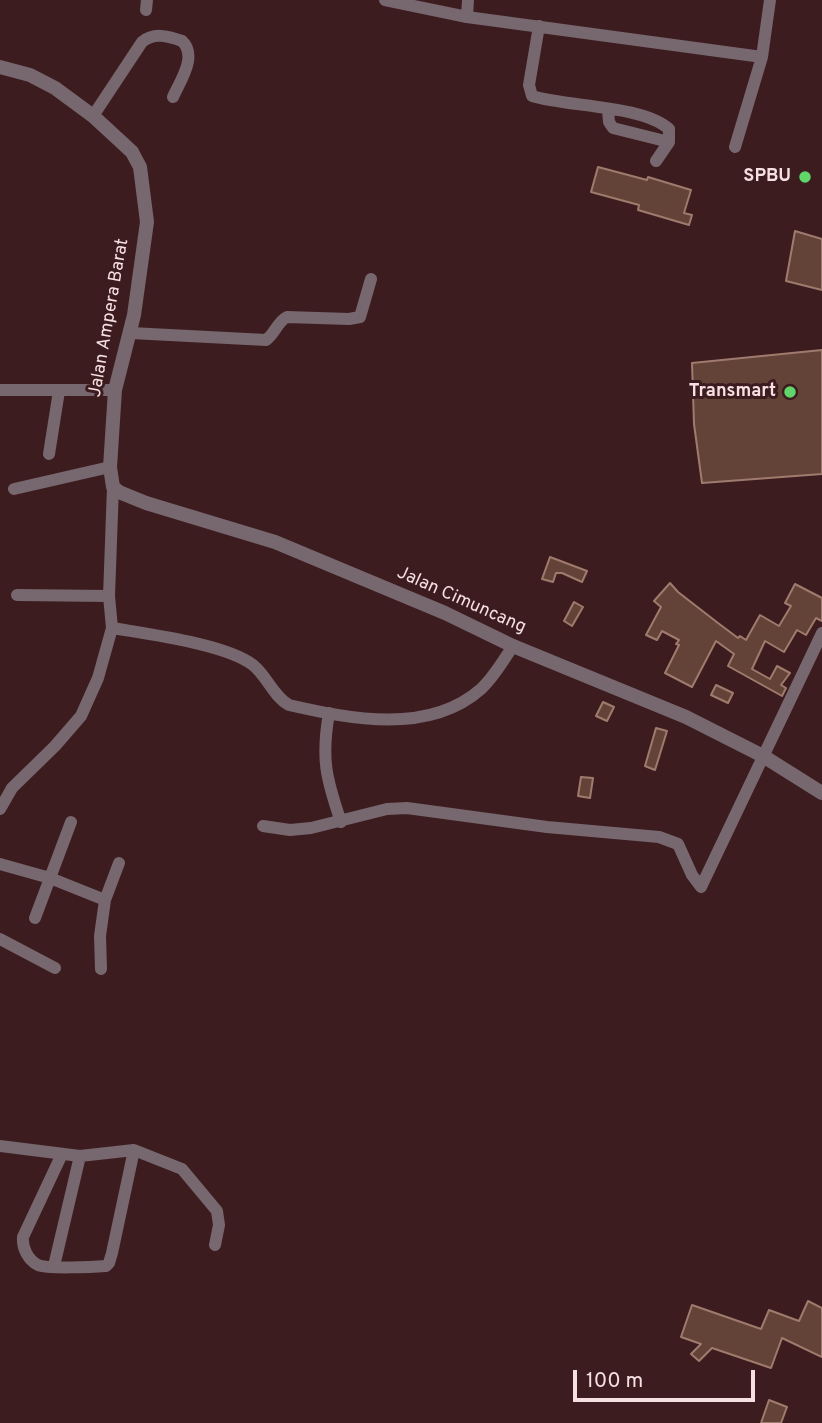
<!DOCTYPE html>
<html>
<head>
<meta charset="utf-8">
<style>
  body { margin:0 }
  #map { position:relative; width:822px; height:1423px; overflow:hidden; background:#3c1c1f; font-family:Overpass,sans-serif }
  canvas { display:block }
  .scale { position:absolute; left:573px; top:1370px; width:182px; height:32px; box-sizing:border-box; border:4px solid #f6e0e1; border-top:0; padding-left:9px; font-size:21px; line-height:24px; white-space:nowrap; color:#f6e0e1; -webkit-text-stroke:5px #3c1c1f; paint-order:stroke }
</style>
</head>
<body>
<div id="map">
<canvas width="822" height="1423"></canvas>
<div class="scale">100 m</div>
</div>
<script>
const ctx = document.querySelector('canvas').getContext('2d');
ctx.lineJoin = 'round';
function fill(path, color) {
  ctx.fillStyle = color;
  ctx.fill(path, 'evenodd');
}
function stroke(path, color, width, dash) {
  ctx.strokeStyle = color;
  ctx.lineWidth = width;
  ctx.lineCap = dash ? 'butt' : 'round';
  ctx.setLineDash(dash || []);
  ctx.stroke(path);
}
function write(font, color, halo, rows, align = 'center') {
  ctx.font = font + ' Overpass,sans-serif';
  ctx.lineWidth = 6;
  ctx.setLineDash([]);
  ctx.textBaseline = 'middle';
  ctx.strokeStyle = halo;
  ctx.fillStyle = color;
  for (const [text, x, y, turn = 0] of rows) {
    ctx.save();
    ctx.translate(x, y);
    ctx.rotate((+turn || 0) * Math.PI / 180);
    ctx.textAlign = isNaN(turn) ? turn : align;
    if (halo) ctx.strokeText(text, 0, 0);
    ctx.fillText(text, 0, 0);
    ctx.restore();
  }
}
const building = new Path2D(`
  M598,167L647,180L648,177L691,190L684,213L692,215L689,225L638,210L639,205L591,192Z
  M795,231L822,239V290L786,281Z
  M822,350V474L702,483L694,424L692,363Z
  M550,557L587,571L582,582L562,573H556L553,582L542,579Z
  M670,583L678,592L718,623L738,638L740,636L746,640L760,615L779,626L791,606L785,603L795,584L822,598V621L816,618L806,635L797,630L784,652L765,641L752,669L770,679L777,666L790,673L781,685L786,688L782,696L728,666L734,654L716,641L692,687L665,673L679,645L676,644L679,640L662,631L657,640L646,635L661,607L654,601Z
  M574,602L583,607L572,626L564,621Z
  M716,685L733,693L728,703L711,695Z
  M603,702L614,707L607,721L596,716Z
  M656,728L667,731L655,770L645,766Z
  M581,777L593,778L590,798L578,796Z
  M808,1301L822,1308V1357L782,1338L771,1368L712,1348L699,1361L691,1354L701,1344L681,1337L692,1305L761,1329L769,1310L799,1321Z
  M769,1400L787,1407L781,1423H761Z`);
fill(building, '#634337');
stroke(building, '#9f7b6d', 2);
stroke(new Path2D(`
  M385,0L467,17
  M468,0L467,17L762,57
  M146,10L147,0
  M539,26L529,85L532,96C568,107 642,105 669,129V142L656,161
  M608,110L609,122L613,128L669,142
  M93,116L142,42C154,32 168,36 182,41C198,56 180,81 173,97
  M735,147L762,57L770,0
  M131,333L266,340C275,334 277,322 287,317L349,319L360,317L371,279
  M0,390H115
  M49,454L59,391
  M14,489L110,467
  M17,595L109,596
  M112,628C147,634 226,644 253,665C267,676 273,696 289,705C350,719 429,735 481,689C494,677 503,661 513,646
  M329,713C321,759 326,778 341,822
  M0,809L12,788L55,746L81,716L98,678L112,628L109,596L113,487
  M263,826L290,830L311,828L387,809L407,808L547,827L659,837L678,844L692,875L701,887L822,633
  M0,864L50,878L105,900L100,936L101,969
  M105,900L119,863
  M35,918L71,822
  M0,939L55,968
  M0,1146L80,1156L134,1150L182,1169L217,1211L219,1225L215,1245
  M62,1154L23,1237C22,1248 28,1260 38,1265C47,1269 93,1267 106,1266L109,1263L112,1253L134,1150
  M54,1266L80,1156`), '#77676e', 12);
stroke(new Path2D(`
  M0,67L30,75L55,88L93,116L118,139L132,152L140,167L147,222L134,315L115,390L110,467L113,487L119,492L146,503L275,542L445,613L513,646L686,717L763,756L822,793`), '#77676e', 14);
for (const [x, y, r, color] of [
  [805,177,7,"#60d56a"],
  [790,392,7,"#60d56a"]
]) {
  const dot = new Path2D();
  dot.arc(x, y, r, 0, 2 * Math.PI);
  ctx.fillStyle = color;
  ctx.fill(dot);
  stroke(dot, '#3c1c1f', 2.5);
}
write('bold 18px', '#f6e0e1', '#3c1c1f', [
  ["SPBU",791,177],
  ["Transmart",776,392]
], 'right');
write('18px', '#f6e0e1', '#3c1c1f', [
  ["Jalan Ampera Barat",110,318,-80],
  ["Jalan Cimuncang",461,601,24]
]);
</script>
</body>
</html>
